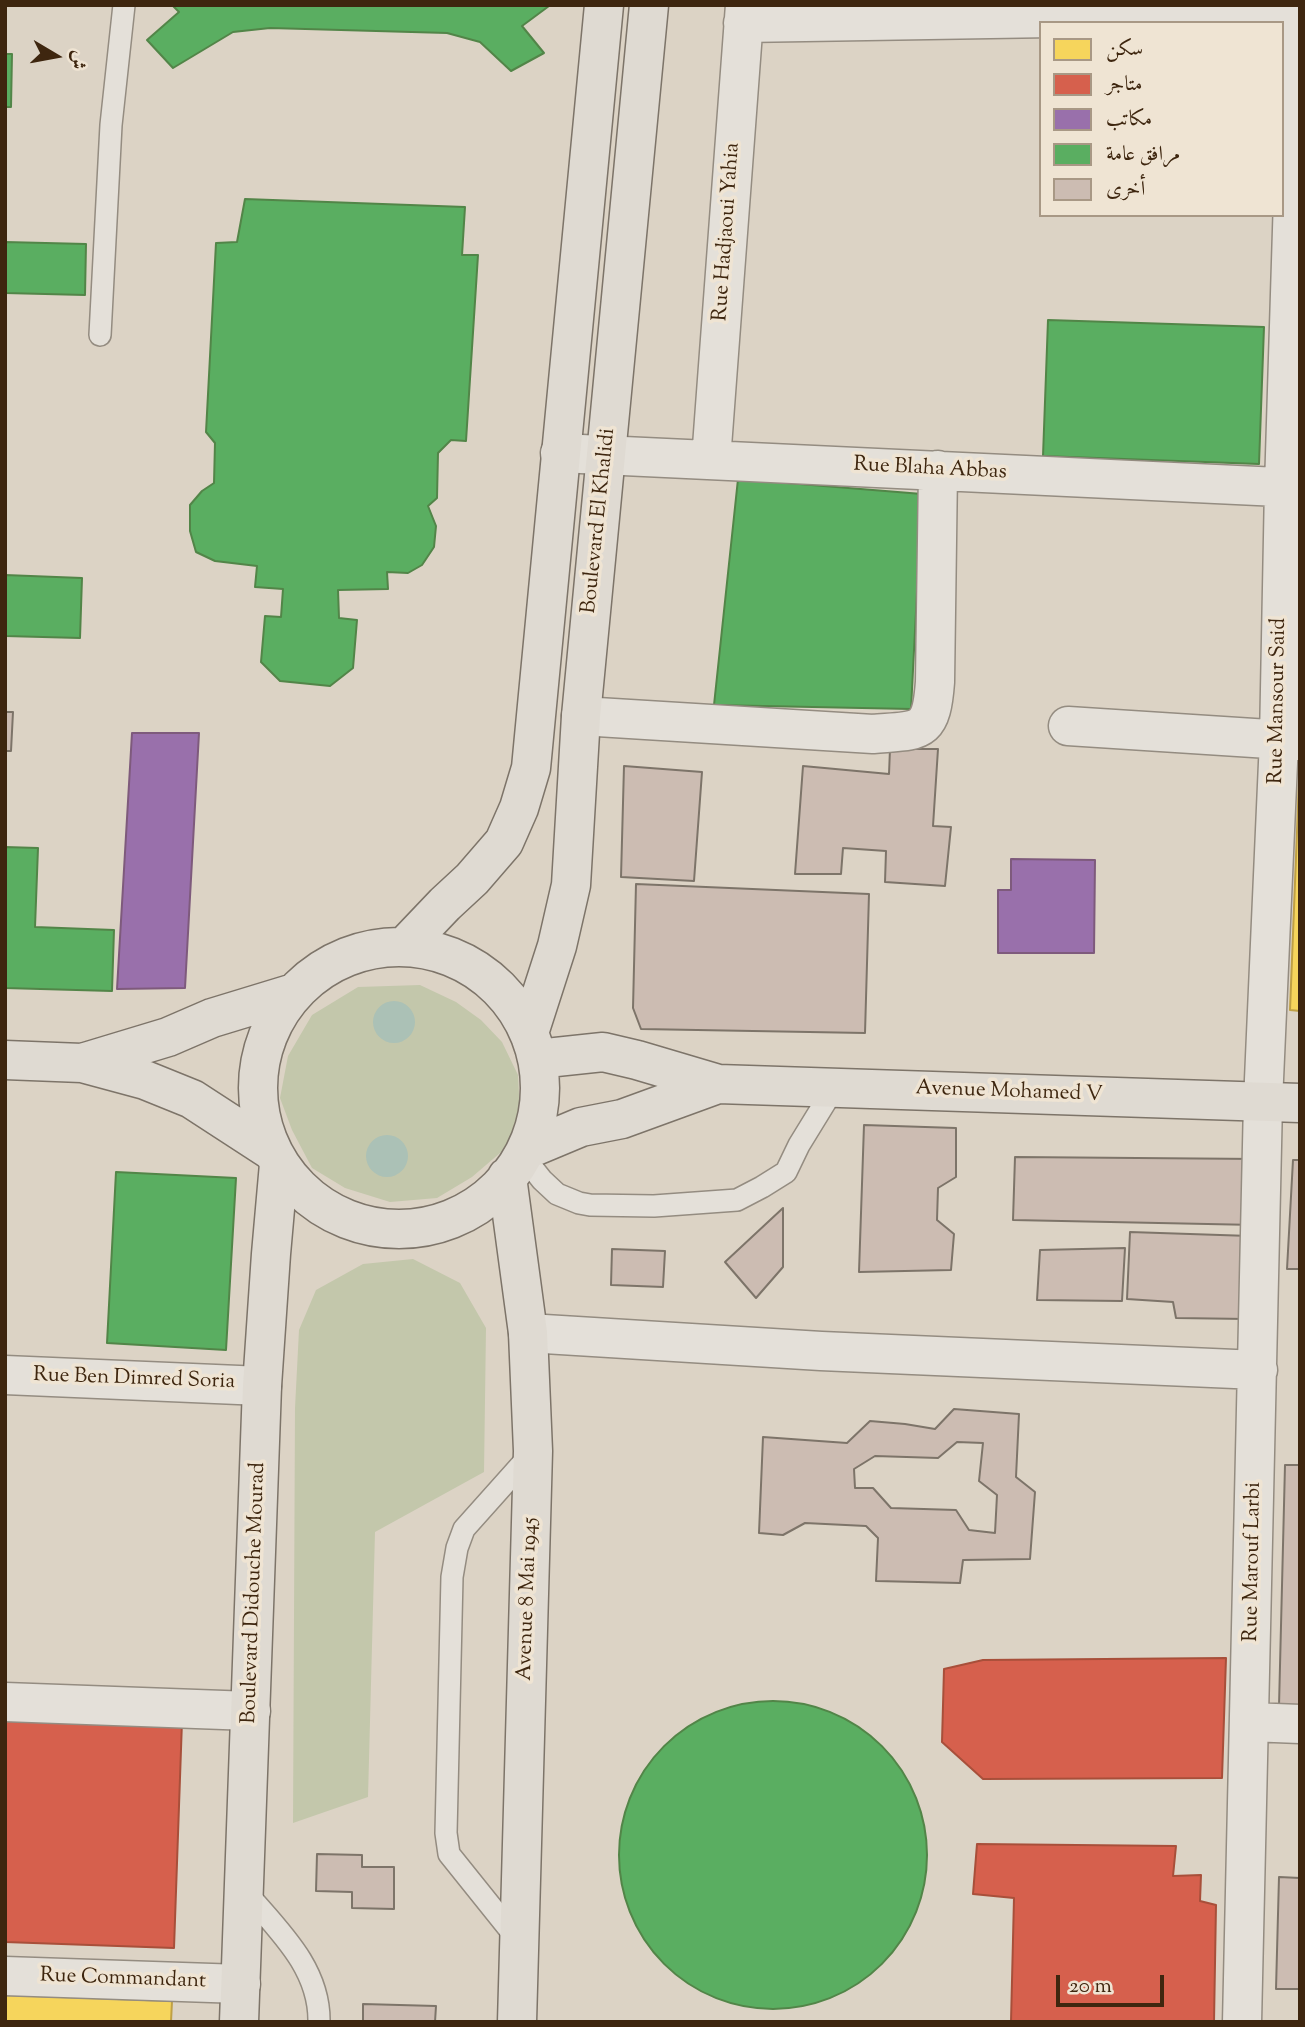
<!DOCTYPE html>
<html>
<head>
<meta charset="utf-8">
<style>
  body { margin:0 }
  #map { position:relative; width:1305px; height:2027px; overflow:hidden; background:#dcd3c5; font-family:"Sorts Mill Goudy",Amiri,serif }
  canvas { display:block }
  .frame { position:absolute; inset:0; border:7px solid #3e260f; pointer-events:none }
  .legend { position:absolute; left:1039px; top:21px; width:245px; height:196px; box-sizing:border-box; background:#efe4d3; border:2px solid #a89885; margin:0; padding:9px 12px; list-style:none; font-size:21px; color:#3e260f }
  .legend li { display:flex; align-items:center; gap:14px; height:35px }
  .legend b { width:35px; border:2px solid #a89885 }
  .north { position:absolute; left:21px; top:21px; width:70px; height:70px; -webkit-text-stroke:5px #efe4d3; paint-order:stroke; rotate:100deg; font-size:19px; font-weight:700; line-height:28px; text-align:center; color:#3e260f }
  .north::after { content:''; display:block; margin:auto; width:24px; height:32px; background:#3e260f; clip-path:polygon(50% 0,100% 100%,50% 72%,0 100%) }
  .scale { position:absolute; left:1056px; top:1975px; width:108px; height:32px; box-sizing:border-box; border:4px solid #3e260f; border-top:0; padding-left:9px; font-size:21px; line-height:24px; white-space:nowrap; color:#3e260f; -webkit-text-stroke:5px #efe4d3; paint-order:stroke }
</style>
</head>
<body>
<div id="map">
<canvas width="1305" height="2027"></canvas>
<div class="frame"></div>
<ul class="legend">
<li><b style="height:19px;background:#f6d55c"></b>سكن</li>
<li><b style="height:19px;background:#d6604d"></b>متاجر</li>
<li><b style="height:19px;background:#9970ab"></b>مكاتب</li>
<li><b style="height:19px;background:#5aae61"></b>مرافق عامة</li>
<li><b style="height:19px;background:#ccbcb2"></b>أخرى</li>
</ul>
<div class="north">ش</div>
<div class="scale">20 m</div>
</div>
<script>
const ctx = document.querySelector('canvas').getContext('2d');
ctx.lineJoin = 'round';
function fill(path, color) {
  ctx.fillStyle = color;
  ctx.fill(path, 'evenodd');
}
function stroke(path, color, width, dash) {
  ctx.strokeStyle = color;
  ctx.lineWidth = width;
  ctx.lineCap = dash ? 'butt' : 'round';
  ctx.setLineDash(dash || []);
  ctx.stroke(path);
}
function write(font, color, halo, rows, align = 'center') {
  ctx.font = font + ' "Sorts Mill Goudy",serif';
  ctx.lineWidth = 7;
  ctx.setLineDash([]);
  ctx.textBaseline = 'middle';
  ctx.strokeStyle = halo;
  ctx.fillStyle = color;
  for (const [text, x, y, turn = 0] of rows) {
    ctx.save();
    ctx.translate(x, y);
    ctx.rotate((+turn || 0) * Math.PI / 180);
    ctx.textAlign = isNaN(turn) ? turn : align;
    if (halo) ctx.strokeText(text, 0, 0);
    ctx.fillText(text, 0, 0);
    ctx.restore();
  }
}
fill(new Path2D(`
  M420,985L456,1002L481,1020L502,1042L518,1075L520,1114L507,1147L472,1177L437,1198L390,1202L345,1188L312,1168L292,1130L280,1098L288,1056L312,1015L358,987Z
  M413,1259L460,1283L486,1328L484,1472L375,1532L368,1797L293,1823L295,1408L299,1330L316,1290L363,1264Z`), '#c3c7ab');
fill(new Path2D(`
  M373 1022a21 21 0 1 1 42 0a21 21 0 1 1-42 0Z
  M366 1156a21 21 0 1 1 42 0a21 21 0 1 1-42 0Z`), '#abc1b6');
const homes = new Path2D(`
  M1299,781H1300V1011L1290,1010Z
  M5,1995L172,2001L171,2022H5Z`);
fill(homes, '#f6d55c');
stroke(homes, '#bfa045', 2);
const shops = new Path2D(`
  M1226,1658L1222,1778L983,1779L942,1742L944,1669L983,1660Z
  M5,1715L182,1721L174,1948L5,1942Z
  M977,1844L1176,1846L1173,1876L1201,1875L1200,1901L1216,1905L1214,2022H1011L1014,1898L973,1894Z`);
fill(shops, '#d6604d');
stroke(shops, '#a84f3a', 2);
const offices = new Path2D(`
  M132,733H199L185,988L117,989Z
  M1011,859L1095,860L1094,953H998V890H1011Z`);
fill(offices, '#9970ab');
stroke(offices, '#7e5a7c', 2);
const public = new Path2D(`
  M172,5H547L549,6L522,26L544,53L511,71L480,42L447,33L270,28L233,32L173,68L147,40L179,12Z
  M5,54H12L11,107H5Z
  M245,199L465,207L462,255H478L466,441L451,440L438,453L437,498L428,506L436,526L434,547L422,565L408,573L387,572L388,589L338,590L339,618L357,620L353,668L330,686L280,681L261,662L265,616L281,617L283,589L255,587L257,566L215,561L196,552L190,531V505L202,491L214,483L215,443L206,432L216,243L237,242Z
  M5,242L86,244L85,295L5,293Z
  M1048,320L1264,327L1259,464L1043,456Z
  M738,479L922,494L911,709L714,705Z
  M5,575L82,578L80,638L5,636Z
  M5,847L38,848L35,927L114,930L112,991L5,988Z
  M116,1172L236,1178L226,1350L107,1343Z
  M619 1855a154 154 0 1 1 308 0a154 154 0 1 1-308 0Z`);
fill(public, '#5aae61');
stroke(public, '#528548', 2);
const building = new Path2D(`
  M5,712H13L11,751H5Z
  M890,749H938L933,826L951,827L945,886L885,882L886,851L843,848L841,874H795L803,766L889,774Z
  M624,766L702,772L694,881L621,877Z
  M636,884L869,894L865,1033L641,1029L633,1008Z
  M864,1125L956,1128V1177L938,1188L937,1220L954,1234L951,1270L859,1272Z
  M1015,1157L1259,1159L1256,1225L1013,1220Z
  M1293,1160H1300V1269H1287Z
  M783,1208V1267L756,1298L725,1262Z
  M1130,1232L1250,1236L1247,1319L1176,1318L1173,1302L1127,1299Z
  M1125,1248L1122,1301L1037,1300L1040,1250Z
  M612,1249L665,1251L663,1287L611,1285Z
  M954,1409L1019,1414L1016,1477L1035,1492L1030,1559L963,1560L960,1583L876,1581L878,1538L866,1526L805,1523L783,1535L759,1533L763,1437L847,1443L870,1421L905,1424L935,1429ZM957,1442L983,1443L979,1481L997,1495L995,1533L969,1530L956,1510L891,1508L873,1488H855L854,1469L875,1456L938,1458Z
  M1285,1465H1300V1706H1279Z
  M317,1854L362,1855V1867H394V1909L352,1908V1892L316,1891Z
  M1279,1877L1300,1878V1989H1276Z
  M363,2004L436,2006L435,2022H363Z`);
fill(building, '#ccbcb2');
stroke(building, '#7d7469', 2);
const service = new Path2D(`
  M100,335L111,125L124,5
  M523,1156L542,1180L557,1194L579,1203L590,1205L654,1206L737,1200L762,1187L786,1172L799,1145L834,1088
  M244,1890C277,1929 320,1967 319,2022
  M518,1940L449,1854L446,1833L452,1577L457,1548L464,1529L531,1454`);
const minor = new Path2D(`
  M743,23L1300,14
  M560,453L1300,488
  M711,460L745,5
  M581,716L873,734C921,730 931,735 935,682L938,470
  M1068,726L1300,741
  M528,1333L821,1351L1258,1370
  M5,1375L262,1386
  M5,1702L251,1711
  M1250,1722L1300,1724
  M5,1976L241,1984
  M1242,2022L1263,1102L1279,740L1284,487L1299,5`);
const primary = new Path2D(`
  M405,946L445,904L472,879L504,842L519,808L531,768L604,5
  M258 1088a141 141 0 1 1 282 0a141 141 0 1 1-282 0Z
  M529,1033L557,946L571,885L581,716L649,5
  M537,1059L603,1052L637,1060L718,1084L1300,1103
  M5,1060L82,1063L145,1080L192,1099L272,1151
  M82,1063L168,1037L212,1018L294,993
  M526,1150L581,1127L622,1119L718,1084
  M507,1177L528,1333L533,1451L517,2022
  M239,2022L262,1386L271,1254L279,1164`);
stroke(service, '#948c81', 24);
stroke(minor, '#948c81', 41);
stroke(primary, '#7d7469', 41);
stroke(service, '#e4e0d9', 21);
stroke(minor, '#e4e0d9', 38);
stroke(primary, '#dfdad2', 38);
write('21px', '#3e260f', '#efe4d3', [
  ["Rue Hadjaoui Yahia",728,232,-86],
  ["Rue Blaha Abbas",930,470,3],
  ["Boulevard El Khalidi",600,521,-84],
  ["Rue Mansour Said",1279,701,-89],
  ["Avenue Mohamed V",1009,1093,2],
  ["Rue Ben Dimred Soria",134,1380,2],
  ["Rue Marouf Larbi",1254,1562,-89],
  ["Boulevard Didouche Mourad",255,1593,-88],
  ["Avenue 8 Mai 1945",529,1599,-88],
  ["Rue Commandant",123,1980,2]
]);
</script>
</body>
</html>
